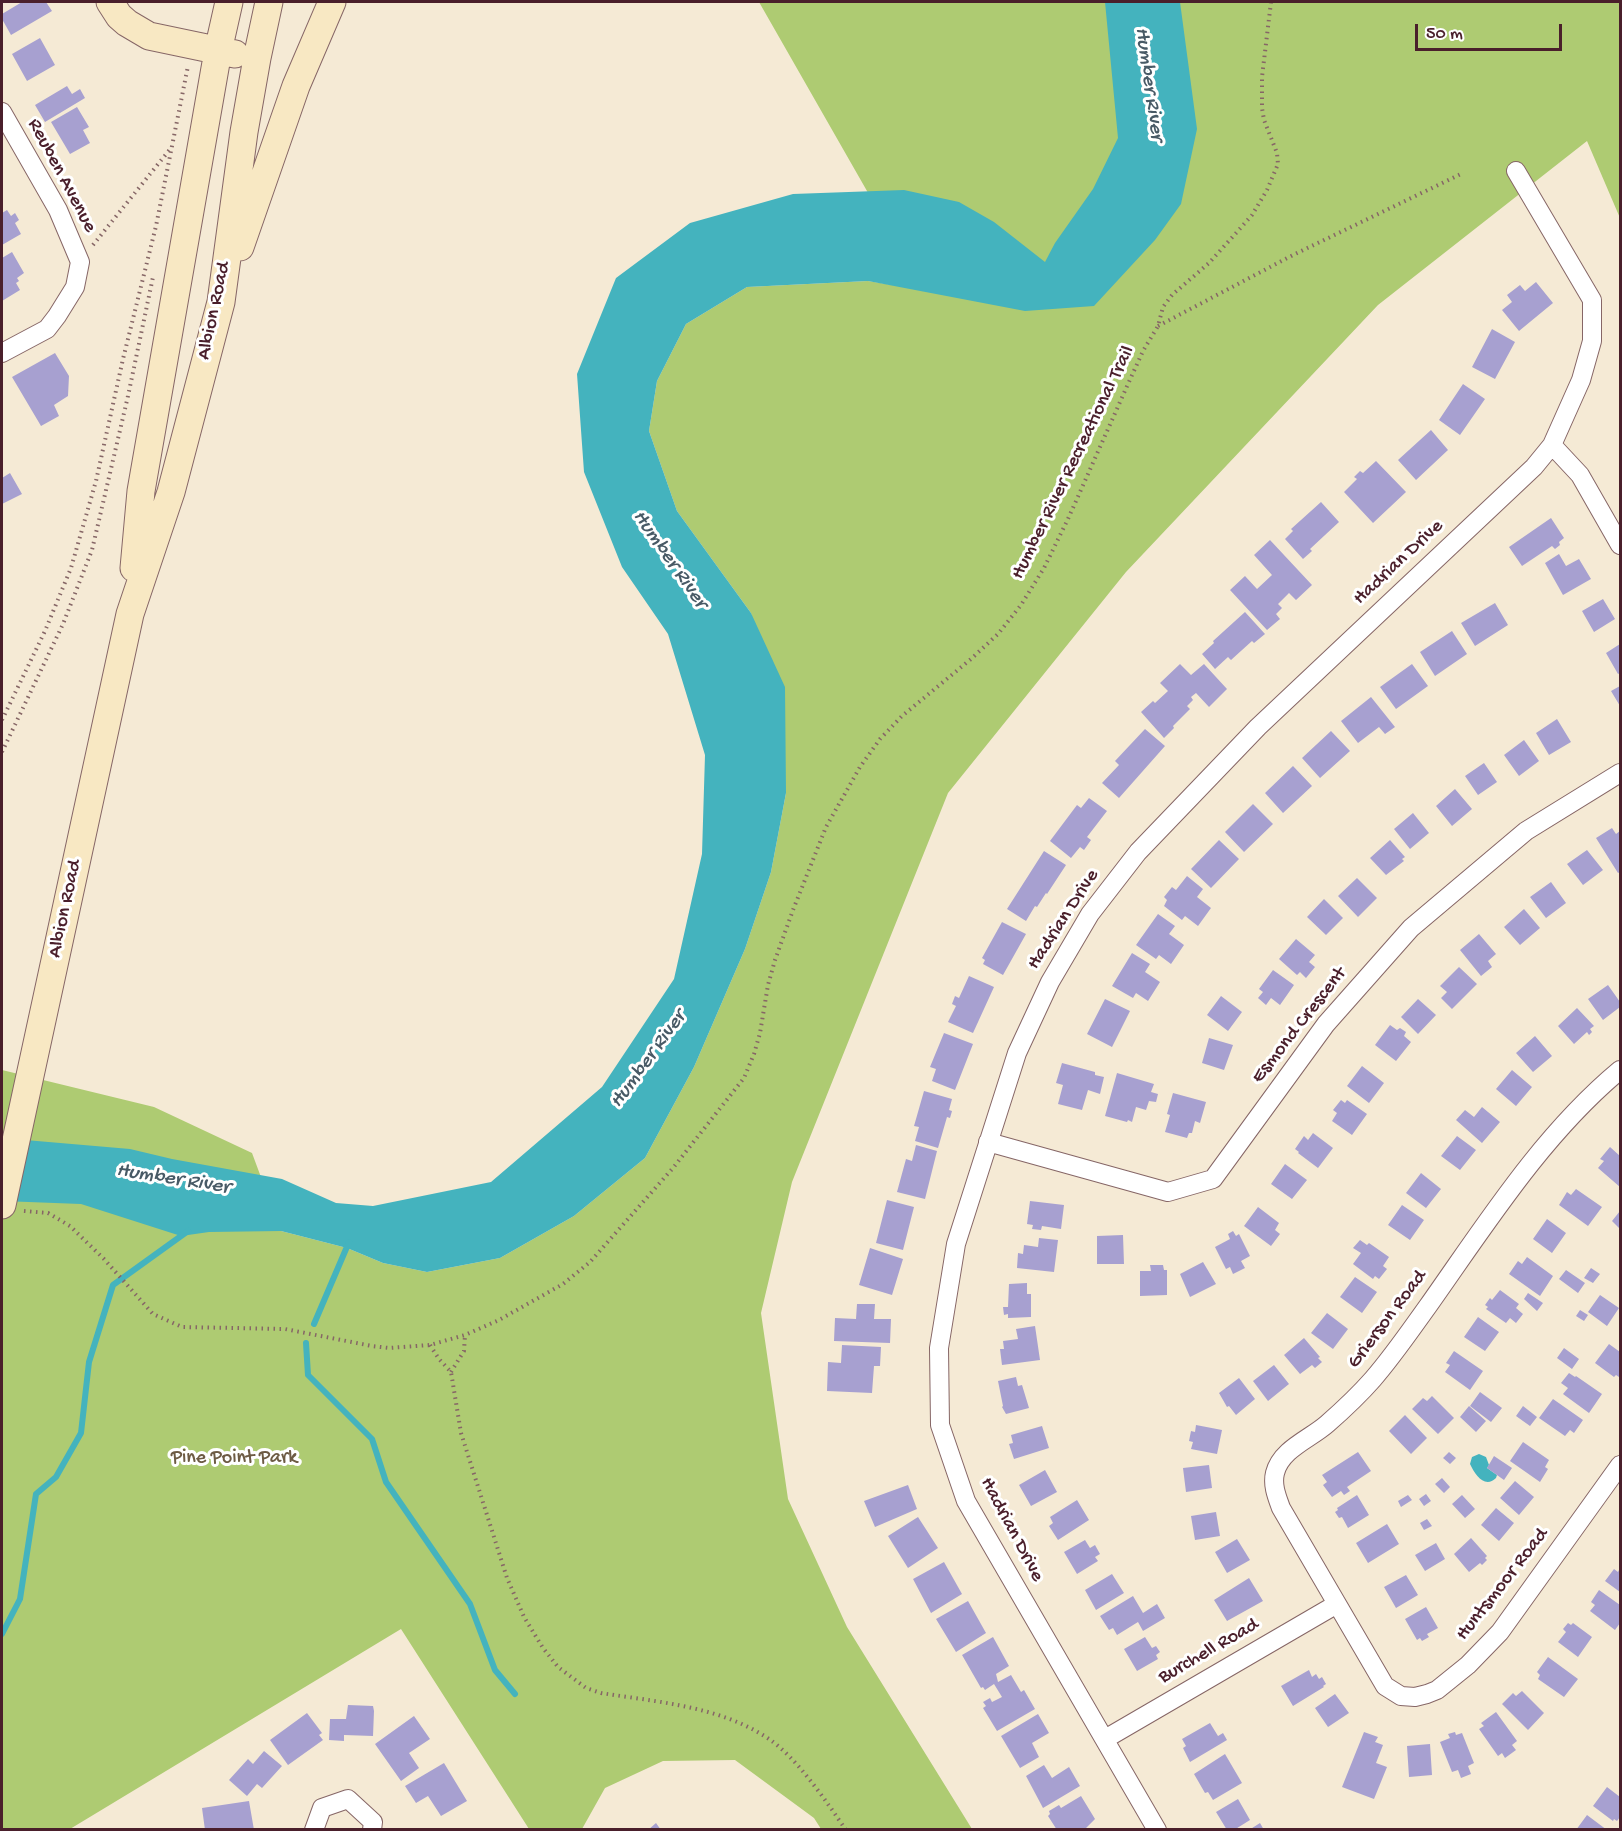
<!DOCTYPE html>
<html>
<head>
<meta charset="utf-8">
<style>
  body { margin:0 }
  #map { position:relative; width:1622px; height:1831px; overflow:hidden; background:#f5ead5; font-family:"Gochi Hand",sans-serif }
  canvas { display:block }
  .frame { position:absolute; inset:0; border:3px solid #4a1f2b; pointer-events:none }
  .scale { position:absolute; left:1415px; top:24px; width:147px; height:27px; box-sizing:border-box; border:3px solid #4a1f2b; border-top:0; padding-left:8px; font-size:18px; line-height:21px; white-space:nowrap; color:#4a1f2b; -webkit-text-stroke:4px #fff; paint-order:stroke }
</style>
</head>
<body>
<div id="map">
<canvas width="1622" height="1831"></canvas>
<div class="frame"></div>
<div class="scale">50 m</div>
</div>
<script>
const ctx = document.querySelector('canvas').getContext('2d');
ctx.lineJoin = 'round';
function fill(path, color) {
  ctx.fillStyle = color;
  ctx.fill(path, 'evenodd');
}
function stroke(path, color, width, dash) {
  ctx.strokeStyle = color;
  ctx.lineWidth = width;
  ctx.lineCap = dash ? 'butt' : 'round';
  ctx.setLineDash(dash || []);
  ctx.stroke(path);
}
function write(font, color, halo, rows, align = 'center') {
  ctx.font = font + ' "Gochi Hand",sans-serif';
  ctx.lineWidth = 6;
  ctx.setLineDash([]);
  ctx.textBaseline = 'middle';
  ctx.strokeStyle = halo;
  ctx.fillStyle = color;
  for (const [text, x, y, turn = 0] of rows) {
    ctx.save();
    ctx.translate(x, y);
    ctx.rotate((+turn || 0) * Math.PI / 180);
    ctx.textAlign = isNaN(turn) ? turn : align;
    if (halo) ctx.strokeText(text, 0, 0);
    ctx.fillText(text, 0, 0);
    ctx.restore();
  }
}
fill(new Path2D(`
  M759,2H1620V218L1587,141L1378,305L1126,572L948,793L792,1182L761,1313L788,1499L847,1627L972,1829H821L814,1818L735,1760L663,1761L605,1788L582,1829H529L401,1629L70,1829H2V1070L154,1107L252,1153L281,1231L347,1248L383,1263L427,1272L500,1258L574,1216L645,1158L694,1067L745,949L771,872L786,793L751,613L677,511L649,431L657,381L686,324L747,287L868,281L917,289L867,191Z`), '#aecb72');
fill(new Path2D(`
  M1105,2H1180L1197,129L1181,204L1155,240L1094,306L1025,311L868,281L747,287L686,324L657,381L649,431L677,511L751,613L785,687L786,793L771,872L745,949L694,1067L645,1158L574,1216L500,1258L427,1272L383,1263L347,1248L281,1231L209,1232L181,1236L81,1204L2,1201V1138L130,1149L172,1159L282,1179L336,1203L373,1206L491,1182L602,1087L674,979L702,854L705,755L668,634L622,567L584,472L577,374L616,278L690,223L793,194L904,190L959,202L994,222L1045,262L1055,243L1093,189L1118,138Z
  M1479,1454L1486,1457L1489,1465L1487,1468L1497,1475L1496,1478C1485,1489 1475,1475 1470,1464L1472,1457Z`), '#44b3be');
stroke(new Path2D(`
  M314,1324L349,1242
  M306,1343L308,1375L372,1439L386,1482L470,1604L495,1670L515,1694
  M2,1634L20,1599L36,1494L56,1477L81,1433L89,1362L113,1285L188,1231`), '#44b3be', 6);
fill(new Path2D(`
  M22,2H46L52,11L11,35L2,19V14Z
  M40,38L55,65L27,81L12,54Z
  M67,86L72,94L80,89L85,98L45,122L35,105Z
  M77,107L89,127L83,130L90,143L70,154L51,122Z
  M7,210L11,216L15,213L19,220L15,223L21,234L2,245V213Z
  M12,252L24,273L17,278L19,281L16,283L20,290L2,301V258Z
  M1536,282L1553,303L1519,331L1502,310L1512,302L1507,295L1520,285L1525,291Z
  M1492,329L1515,342L1495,379L1472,367Z
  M55,353L69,376L68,396L54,405L59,416L41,426L12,377Z
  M1463,384L1485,399L1460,435L1439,420Z
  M1431,430L1448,450L1416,480L1398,460Z
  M1376,461L1406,492L1373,523L1344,492L1357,479L1354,477L1360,471L1363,473Z
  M10,473L22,494L2,504V478Z
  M1321,502L1339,522L1310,549L1312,551L1303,559L1285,539L1293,531L1291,529Z
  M1551,518L1564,538L1559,542L1560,545L1555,549L1552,546L1522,566L1509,547Z
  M1270,540L1312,585L1296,600L1289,593L1278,604L1282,608L1276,614L1280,619L1267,630L1230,590L1245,576L1257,589L1272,575L1254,555Z
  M1559,554L1566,566L1579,559L1591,579L1563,595L1545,563Z
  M1603,599L1615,619L1594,632L1582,611Z
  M1495,603L1508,625L1475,646L1461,623Z
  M1245,612L1265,634L1254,643L1252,641L1231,660L1228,657L1215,669L1202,654L1214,643L1213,641Z
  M1452,631L1467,654L1435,676L1420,652Z
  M1620,644V673L1618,674L1606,653Z
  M1180,664L1191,675L1204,664L1227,689L1209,707L1196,693L1191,697L1193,700L1187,706L1190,709L1173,726L1174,728L1164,738L1141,712L1153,701L1155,703L1168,691L1160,683Z
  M1412,664L1428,686L1396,709L1380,687Z
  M1620,686V706L1611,691Z
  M1371,697L1395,727L1385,734L1379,727L1358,743L1341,721Z
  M1557,719L1571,742L1549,755L1536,733Z
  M1145,729L1165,746L1119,798L1102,783L1119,765L1115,761Z
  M1331,731L1350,751L1320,778L1302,758Z
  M1524,740L1539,761L1519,776L1504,755Z
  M1484,763L1497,782L1478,795L1465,776Z
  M1293,766L1312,786L1283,813L1265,793Z
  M1455,789L1472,809L1452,826L1436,806Z
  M1089,798L1107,811L1087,837L1091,840L1084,850L1080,847L1071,858L1050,841L1077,805L1081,808Z
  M1253,804L1273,824L1244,852L1225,832Z
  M1413,813L1429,833L1410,849L1394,829Z
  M1612,828L1616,834L1620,831V872L1618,873L1596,838Z
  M1219,840L1239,859L1211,888L1191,869Z
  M1390,840L1405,857L1402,859L1404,861L1386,875L1370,858Z
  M1587,850L1603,870L1583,885L1567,864Z
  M1044,851L1066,865L1047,894L1046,893L1037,907L1035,906L1026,921L1007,909Z
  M1187,876L1203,889L1197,897L1211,908L1198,926L1185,916L1182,920L1164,906L1167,900L1164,897L1172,887L1176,890Z
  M1357,878L1377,898L1358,917L1338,896Z
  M1551,882L1566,903L1546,918L1530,897Z
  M1324,899L1343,918L1326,935L1307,917Z
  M1524,909L1540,928L1520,945L1504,927Z
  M1158,914L1175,926L1169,934L1184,945L1171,964L1159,955L1156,959L1136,945Z
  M1002,922L1026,934L1003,975L983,964L985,960L982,958Z
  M1479,934L1496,954L1488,961L1492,967L1481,976L1460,950Z
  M1296,939L1315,955L1309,962L1315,967L1306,978L1300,972L1297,975L1279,959Z
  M1132,953L1150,964L1145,972L1160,982L1148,1001L1136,993L1133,998L1112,986Z
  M1459,967L1477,984L1452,1009L1441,998L1447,992L1440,986Z
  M1273,970L1294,985L1280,1005L1271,998L1266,1005L1258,998L1263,992L1259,989Z
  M969,976L994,987L973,1033L948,1022L956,1006L952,1004L955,996L959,998Z
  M1608,985L1620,1002V1007L1603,1020L1588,999Z
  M1221,996L1242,1012L1228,1031L1207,1015Z
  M1105,999L1130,1011L1112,1047L1087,1034Z
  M1418,999L1436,1015L1418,1034L1401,1017Z
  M1577,1008L1594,1026L1590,1029L1592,1032L1589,1035L1587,1032L1574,1044L1558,1026Z
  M1390,1025L1397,1030L1400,1028L1406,1032L1404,1036L1411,1042L1396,1061L1375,1045Z
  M944,1033L973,1044L955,1090L932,1081L936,1069L930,1067Z
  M1535,1036L1552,1056L1533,1072L1516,1053Z
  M1209,1038L1233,1045L1224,1070L1202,1063Z
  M1062,1063L1095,1072V1075L1104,1077L1100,1094L1088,1090L1082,1110L1058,1104L1063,1085L1056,1083Z
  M1362,1066L1384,1083L1369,1103L1347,1086Z
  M1512,1070L1532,1087L1516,1106L1496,1089Z
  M1117,1073L1154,1084L1151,1092L1158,1094L1156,1102L1149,1101L1146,1110L1136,1107L1132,1122L1128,1120L1127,1122L1105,1116Z
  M924,1091L952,1099L949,1110L952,1111L950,1118L947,1117L938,1148L915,1141L919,1127L914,1126Z
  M1173,1093L1206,1102L1200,1123L1195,1121L1192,1133H1189L1187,1138L1165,1132L1170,1115L1167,1114Z
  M1341,1100L1345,1103L1347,1100L1367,1114L1352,1135L1332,1121L1337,1113L1333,1110Z
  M1482,1107L1500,1122L1482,1143L1456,1120L1465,1110L1474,1117Z
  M1313,1133L1333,1148L1318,1168L1298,1153L1299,1152L1295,1149L1304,1136L1308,1140Z
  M1457,1136L1476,1150L1460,1170L1441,1156Z
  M916,1145L937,1151L925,1199L897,1192L906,1159L912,1161Z
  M1610,1147L1620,1156V1187L1598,1168L1604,1161L1600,1159Z
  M1285,1164L1307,1180L1292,1199L1271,1184Z
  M1421,1173L1441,1189L1426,1208L1406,1193Z
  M1576,1189L1602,1207L1588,1226L1559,1205L1567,1192L1571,1195Z
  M887,1200L914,1207L903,1250L876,1243Z
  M1030,1201L1064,1205L1061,1229L1042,1226L1041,1230L1032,1229L1033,1225L1027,1224Z
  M1402,1205L1424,1220L1410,1240L1388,1225Z
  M1258,1207L1279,1223L1275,1230L1280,1234L1271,1246L1244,1226Z
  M1620,1211V1229L1612,1221Z
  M1547,1219L1566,1233L1552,1253L1533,1239Z
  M1233,1231L1236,1236L1239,1234L1250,1256L1241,1261L1245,1268L1233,1274L1230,1267L1226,1269L1215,1247L1230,1239L1228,1234Z
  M1123,1235L1124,1264H1097V1236Z
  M1039,1238L1058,1240L1054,1272L1017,1268L1018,1253L1023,1254L1024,1245L1038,1247Z
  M1360,1240L1367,1245L1369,1243L1389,1257L1383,1266L1387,1269L1379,1279L1375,1276L1373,1279L1353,1264L1361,1253L1353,1248Z
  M870,1248L903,1259L892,1295L859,1285Z
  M1527,1257L1553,1276L1540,1296L1509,1274L1518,1261L1522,1264Z
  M1203,1262L1216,1284L1190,1297L1180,1274Z
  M1150,1265H1163L1164,1270H1167V1295L1140,1296V1271H1151Z
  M1591,1268L1600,1274L1593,1283L1584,1278Z
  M1566,1270L1585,1283L1578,1293L1559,1279Z
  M1355,1277L1377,1292L1362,1313L1340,1297Z
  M1027,1283V1294H1031V1317L1008,1318V1314L1004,1315L1003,1307H1008L1009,1284Z
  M1500,1290L1519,1304L1516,1308L1523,1314L1516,1323L1510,1318L1506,1323L1486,1309L1488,1307L1485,1305L1490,1298L1492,1300Z
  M1528,1293L1543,1303L1537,1311L1524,1299Z
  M1600,1295L1619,1308L1607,1326L1588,1312Z
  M857,1304H875L874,1319H891L890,1343L834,1341L835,1318L856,1319Z
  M1580,1310L1588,1315L1584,1321L1576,1316Z
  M1327,1313L1348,1329L1333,1349L1311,1333Z
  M1478,1317L1499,1332L1485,1351L1464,1337Z
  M1035,1326L1040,1360L1002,1365L1000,1349H1004L1003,1341L1018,1339L1016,1329Z
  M1304,1338L1320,1357L1318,1358L1322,1362L1315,1368L1312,1365L1300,1374L1284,1355Z
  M1609,1344L1620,1352L1619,1377L1616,1375L1614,1377L1595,1363Z
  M842,1345L881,1347L880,1366H874L872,1393L827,1391L828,1362L841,1363Z
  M1564,1348L1579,1359L1572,1369L1557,1358Z
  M1454,1351L1483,1371L1470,1390L1445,1372L1450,1365L1446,1363Z
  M1274,1365L1289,1384L1268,1401L1253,1381Z
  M1569,1373L1575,1377L1576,1376L1602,1394L1589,1413L1563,1394L1568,1388L1561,1383Z
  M1016,1377L1018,1386L1022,1385L1029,1408L1006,1414L1002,1407L1003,1406L998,1381Z
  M1239,1378L1255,1399L1236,1415L1229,1406L1227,1407L1219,1393Z
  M1480,1392L1502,1408L1491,1422L1470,1406Z
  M1432,1396L1454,1418L1438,1434L1412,1409L1423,1398L1427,1401Z
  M1553,1399L1583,1420L1574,1433L1570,1430L1565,1436L1539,1418Z
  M1469,1406L1486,1421L1476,1432L1460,1417Z
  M1523,1406L1537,1417L1530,1426L1516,1416Z
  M1405,1415L1427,1438L1411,1454L1389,1431Z
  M1196,1425L1222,1430L1217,1454L1191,1449L1193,1442L1189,1441L1191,1431L1195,1432Z
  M1042,1426L1049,1448L1014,1459L1009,1444L1013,1443L1011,1435Z
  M1523,1442L1549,1460L1545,1467L1548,1469L1540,1482L1510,1461Z
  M1358,1452L1371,1471L1347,1487L1350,1491L1344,1495L1341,1491L1332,1497L1323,1485L1327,1482L1322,1475Z
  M1449,1452L1456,1458L1450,1464L1443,1458Z
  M1494,1456L1512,1468L1504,1480L1487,1468Z
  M1209,1465L1212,1488L1186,1492L1183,1468Z
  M1045,1470L1057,1492L1031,1506L1019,1485Z
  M1442,1478L1450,1487L1444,1493L1435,1484Z
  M1515,1481L1534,1497L1519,1515L1500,1498Z
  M908,1485L917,1509L875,1527L864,1501Z
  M1426,1494L1431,1501L1424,1506L1419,1499Z
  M1357,1495L1369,1515L1348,1528L1342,1517L1339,1518L1335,1512L1338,1510L1337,1508Z
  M1408,1495L1412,1500L1401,1507L1398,1501Z
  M1462,1495L1475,1509L1465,1518L1452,1504Z
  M1077,1500L1089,1520L1058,1540L1049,1526L1053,1523L1050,1517Z
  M1496,1508L1514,1523L1499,1541L1481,1525Z
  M1216,1512L1220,1536L1195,1540L1191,1516Z
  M918,1517L938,1548L908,1568L888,1536Z
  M1427,1519L1432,1526L1424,1530L1420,1523Z
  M1387,1524L1399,1544L1368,1563L1356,1543Z
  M1471,1538L1487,1556L1485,1558L1487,1560L1482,1565L1480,1563L1469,1572L1454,1554Z
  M1237,1539L1250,1560L1227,1573L1215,1552Z
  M1085,1540L1090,1548L1095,1545L1100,1554L1095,1557L1098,1561L1077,1574L1064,1552Z
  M1436,1543L1445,1559L1425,1571L1415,1555Z
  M944,1562L962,1594L931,1613L913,1579Z
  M1620,1568V1592L1605,1581L1614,1569L1618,1572Z
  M1112,1574L1124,1593L1096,1610L1085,1590Z
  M1406,1575L1418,1595L1396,1608L1384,1587Z
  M1249,1578L1263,1601L1227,1621L1214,1600Z
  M1599,1590L1620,1605V1623L1615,1630L1590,1611L1595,1605L1591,1602Z
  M1133,1596L1143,1613L1157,1604L1165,1618L1143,1631L1138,1622L1117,1635L1113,1628L1109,1630L1100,1616Z
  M968,1601L986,1633L956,1652L936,1619Z
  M1426,1607L1438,1628L1427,1634L1429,1637L1422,1641L1420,1638L1417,1640L1405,1619Z
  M1568,1623L1571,1625L1573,1623L1592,1637L1578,1657L1558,1642L1566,1632L1563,1629Z
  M993,1637L1009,1666L996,1674L998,1682L1011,1675L1021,1692L1024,1690L1035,1709L997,1731L983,1708L986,1706L983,1702L990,1698L992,1702L1002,1697L994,1684L985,1690L983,1687L981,1688L962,1655Z
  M1145,1637L1152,1648L1156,1646L1160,1652L1156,1655L1158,1659L1137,1671L1124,1649Z
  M1548,1657L1578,1679L1564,1697L1538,1679L1540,1675L1537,1672Z
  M1309,1670L1312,1677L1316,1674L1319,1679L1322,1677L1326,1684L1323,1686L1324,1687L1293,1706L1281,1686Z
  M1522,1691L1544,1713L1528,1730L1502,1704L1513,1693L1516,1696Z
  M1335,1694L1349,1713L1328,1727L1315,1708Z
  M348,1705L373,1706L374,1711L373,1736L344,1735V1741L329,1740L330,1719H346Z
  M1496,1712L1517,1741L1512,1745L1516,1750L1505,1758L1502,1753L1498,1756L1479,1729L1484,1726L1481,1723Z
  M307,1713L322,1733L319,1735L323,1740L288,1765L270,1740Z
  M1038,1714L1049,1733L1032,1743L1039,1757L1020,1768L1001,1736Z
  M414,1716L430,1739L409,1753L419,1768L401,1781L375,1744Z
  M1210,1723L1218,1736L1223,1733L1227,1740L1190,1762L1183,1748L1186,1746L1182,1739Z
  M1364,1732L1378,1737L1375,1742L1383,1745L1376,1763L1387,1767L1374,1799L1342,1787Z
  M1455,1732L1456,1735L1462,1733L1474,1763L1468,1766L1471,1774L1461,1778L1458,1770L1452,1772L1440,1742L1450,1738L1448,1734Z
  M1430,1744L1432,1775L1409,1777L1407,1746Z
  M264,1751L282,1766L262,1788L257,1784L247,1796L229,1780L248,1759L253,1764Z
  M1225,1754L1242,1783L1213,1800L1208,1792L1205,1793L1194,1774Z
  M444,1763L467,1801L441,1816L428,1796L416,1803L405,1786Z
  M1044,1765L1052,1778L1069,1767L1080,1786L1043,1808L1026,1776Z
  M1607,1787L1620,1797V1817L1617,1821L1614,1819L1613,1821L1593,1806Z
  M1081,1796L1095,1819L1084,1830H1057L1048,1816L1050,1814L1049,1811L1059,1805L1061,1808Z
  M1238,1799L1250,1820L1234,1830H1227L1216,1812Z
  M249,1801L254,1830H205L202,1808Z
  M1587,1815L1607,1830H1576Z
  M656,1823L661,1830H648Z
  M1260,1823L1264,1830H1249Z`), '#a7a0d0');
const minor = new Path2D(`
  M2,112L58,210L80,262L75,287L57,316L47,329L2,353
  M1552,445L1580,475L1620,545
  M1620,1070C1542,1135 1486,1224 1428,1306C1410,1331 1393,1356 1373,1379C1359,1395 1343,1410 1327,1424C1310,1439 1281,1449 1275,1473C1272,1485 1277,1497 1281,1508L1385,1686L1401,1696L1415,1697L1427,1694L1437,1690L1468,1665L1500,1632L1620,1465
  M988,1142L1168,1192L1213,1179L1326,1024L1411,928L1526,831L1620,773
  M1105,1739L1337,1604
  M314,1830L322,1808L348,1799L373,1822L372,1830
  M1157,1830L966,1501L940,1425L939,1348L956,1244L1017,1053L1050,982L1090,914L1138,852L1258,727L1534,467L1552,445L1581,380L1592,341V300L1516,171`);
const secondary = new Path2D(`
  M110,2L119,16L127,23L149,36L235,54
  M240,247L296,86L332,2
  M134,568L141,491L218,51L229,2
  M2,1205L130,614L171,492L221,302L244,132L257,58L269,2`);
stroke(minor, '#866666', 20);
stroke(secondary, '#866666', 29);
stroke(new Path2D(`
  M93,245L171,148
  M1158,326L1293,255L1461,174
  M2,720L45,631L71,568L96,481L123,359L156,226L188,66
  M2,752L63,624L92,550L128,396L153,277
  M24,1211L48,1213L70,1226L104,1259L153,1314L182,1327L285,1329L372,1346L389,1348L430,1345L465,1335L499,1320L563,1284L590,1262L673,1168L744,1078L754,1054L760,1033L768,985L775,960L793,910L826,827L860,767L880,739L902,716L971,659L998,634L1021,605L1044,568L1068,519L1128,384L1143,351L1158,326L1163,307L1172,295L1209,263L1237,232L1252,215L1267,190L1278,164L1277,153L1264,120L1262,108V77L1271,2
  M430,1345L439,1359L451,1372L461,1433L507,1578L524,1617L543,1648L558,1667L586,1688L601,1693C657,1702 720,1706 769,1739C797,1758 826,1801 846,1830
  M451,1372L464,1351L465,1335`), '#866666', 4, [1.5, 4.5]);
stroke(minor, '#fff', 18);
stroke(secondary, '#f8e8c3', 27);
write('20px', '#4a1f2b', '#fff', [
  ["Reuben Avenue",61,176,62],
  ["Albion Road",215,311,-78],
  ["Humber River Recreational Trail",1074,463,-64],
  ["Hadrian Drive",1399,563,-43],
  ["Albion Road",66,909,-78],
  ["Hadrian Drive",1064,920,-57],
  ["Esmond Crescent",1300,1026,-52],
  ["Grierson Road",1388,1320,-53],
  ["Hadrian Drive",1011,1530,62],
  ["Huntsmoor Road",1503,1585,-52],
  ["Burchell Road",1209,1652,-30]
]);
write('20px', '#6d5b44', '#fff', [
  ["Pine Point Park",234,1459]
]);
write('italic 21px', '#485a66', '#fff', [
  ["Humber River",1148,84,82],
  ["Humber River",669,560,55],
  ["Humber River",649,1060,-54],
  ["Humber River",173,1180,9]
]);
</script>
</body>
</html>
